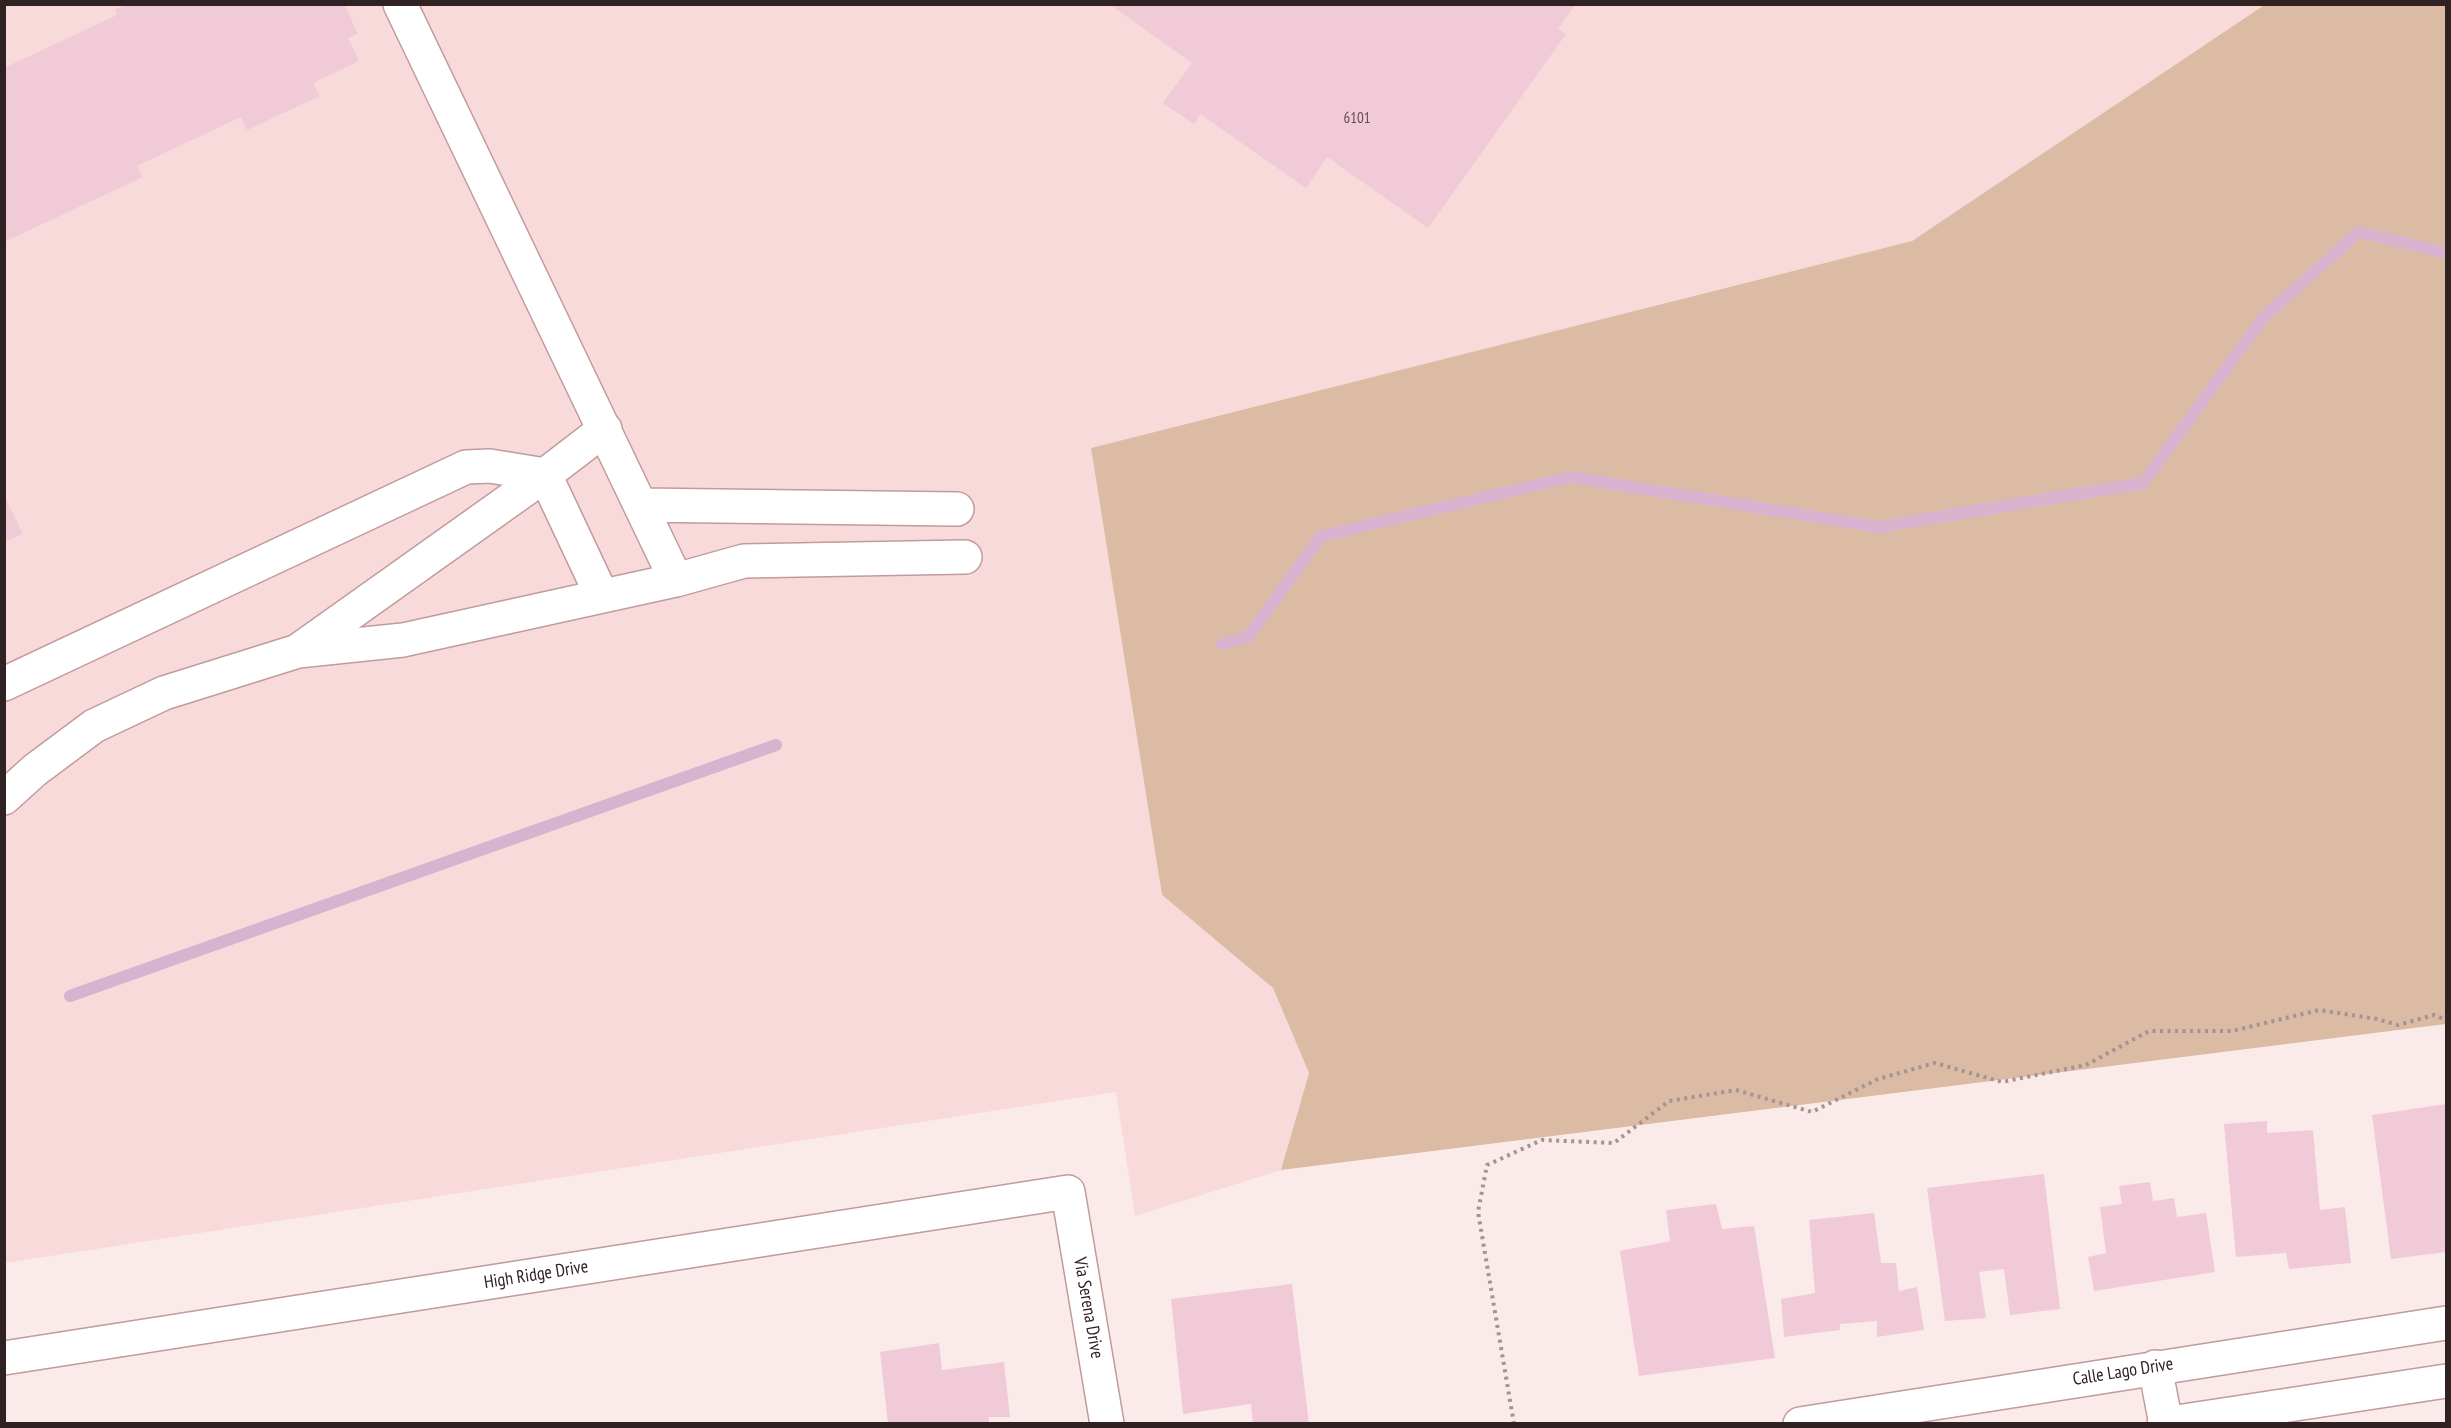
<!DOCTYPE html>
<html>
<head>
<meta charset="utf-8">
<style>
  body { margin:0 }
  #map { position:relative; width:2451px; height:1428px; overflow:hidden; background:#fbeaea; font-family:"PT Sans Narrow",sans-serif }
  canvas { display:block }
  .frame { position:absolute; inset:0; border:6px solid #302122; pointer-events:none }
</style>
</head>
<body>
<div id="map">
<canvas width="2451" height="1428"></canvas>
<div class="frame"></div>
</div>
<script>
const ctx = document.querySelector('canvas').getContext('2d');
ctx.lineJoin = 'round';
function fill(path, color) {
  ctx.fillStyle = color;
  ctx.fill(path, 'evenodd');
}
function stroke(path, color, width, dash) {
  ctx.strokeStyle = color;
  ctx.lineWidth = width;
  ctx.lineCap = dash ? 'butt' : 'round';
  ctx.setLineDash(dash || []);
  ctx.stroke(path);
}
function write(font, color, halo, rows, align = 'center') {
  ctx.font = font + ' "PT Sans Narrow",sans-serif';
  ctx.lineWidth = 4.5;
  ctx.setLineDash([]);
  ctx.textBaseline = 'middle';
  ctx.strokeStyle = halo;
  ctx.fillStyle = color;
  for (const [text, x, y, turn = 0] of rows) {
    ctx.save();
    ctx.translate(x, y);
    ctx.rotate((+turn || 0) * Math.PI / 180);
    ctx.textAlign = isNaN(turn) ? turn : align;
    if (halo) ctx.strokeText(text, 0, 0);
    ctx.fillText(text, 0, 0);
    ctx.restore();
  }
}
fill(new Path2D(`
  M5,5H2266L1912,241L1091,448L1162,895L1273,988L1309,1073L1281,1170L1135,1216L1116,1092L5,1263Z`), '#f9dadb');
fill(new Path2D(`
  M2266,4L2446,5V1024L1281,1170L1309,1073L1273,988L1162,895L1091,448L1912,241Z`), '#dbbba4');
stroke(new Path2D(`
  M1222,644L1248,637L1321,536L1571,477L1878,527L2143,483L2263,318L2359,232L2446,253
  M70,996L776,745`), '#d8b3cf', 12);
fill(new Path2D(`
  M127,4H344L358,34L348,38L359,61L313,83L320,96L247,130L241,117L137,166L143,177L4,242V68L117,15L115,10Z
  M1109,4H1576L1558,29L1566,34L1428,228L1327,157L1306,188L1200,114L1194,124L1163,103L1192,63Z
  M4,495L23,534L4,542Z
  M2446,1104V1252L2391,1259L2372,1115Z
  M2267,1121V1133L2313,1130L2320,1210L2345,1207L2351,1263L2289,1269L2286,1253L2236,1257L2224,1124Z
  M2044,1174L2060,1309L2010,1315L2004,1269L1979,1272L1986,1318L1945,1321L1927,1188Z
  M2150,1182L2153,1201L2174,1198L2177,1217L2206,1213L2215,1272L2094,1291L2088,1257L2106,1253L2100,1207L2122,1204L2119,1186Z
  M1716,1204L1722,1229L1754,1226L1775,1358L1639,1376L1620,1251L1670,1241L1666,1210Z
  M1874,1213L1881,1263H1896L1899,1291L1917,1287L1924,1330L1877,1337V1321L1840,1324V1330L1784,1337L1781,1299L1815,1293L1809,1220Z
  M1292,1284L1309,1424H1253L1251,1404L1183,1414L1171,1299Z
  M939,1343L942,1370L1004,1362L1010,1417H989V1424H888L880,1352Z`), '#f1cad8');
const minor = new Path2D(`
  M400,4L676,580
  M545,475L601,594
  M640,505L957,509
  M299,650L545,475L605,429
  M4,684L466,467L490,466L545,475
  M4,798L35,770L94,726L164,693L298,651L403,640L676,580L744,561L965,557
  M4,1358L1068,1192L1107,1424
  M2155,1367L2166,1424
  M1800,1424L2446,1323
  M2164,1424L2446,1381`);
stroke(minor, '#c29b9c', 36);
stroke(new Path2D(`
  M1514,1424L1478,1212L1487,1165L1542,1140L1614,1143L1669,1101L1736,1090L1812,1112L1878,1079L1935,1063L2002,1082L2086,1065L2149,1031H2232L2319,1010L2377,1019L2398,1025L2434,1015L2446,1020`), '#a39393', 4, [3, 4.5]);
stroke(minor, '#fff', 33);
write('15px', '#604b50', null, [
  ["6101",1357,119]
]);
write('18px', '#302122', '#fff', [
  ["High Ridge Drive",536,1275,-9],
  ["Via Serena Drive",1088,1308,80],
  ["Calle Lago Drive",2123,1372,-9]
]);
</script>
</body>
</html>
